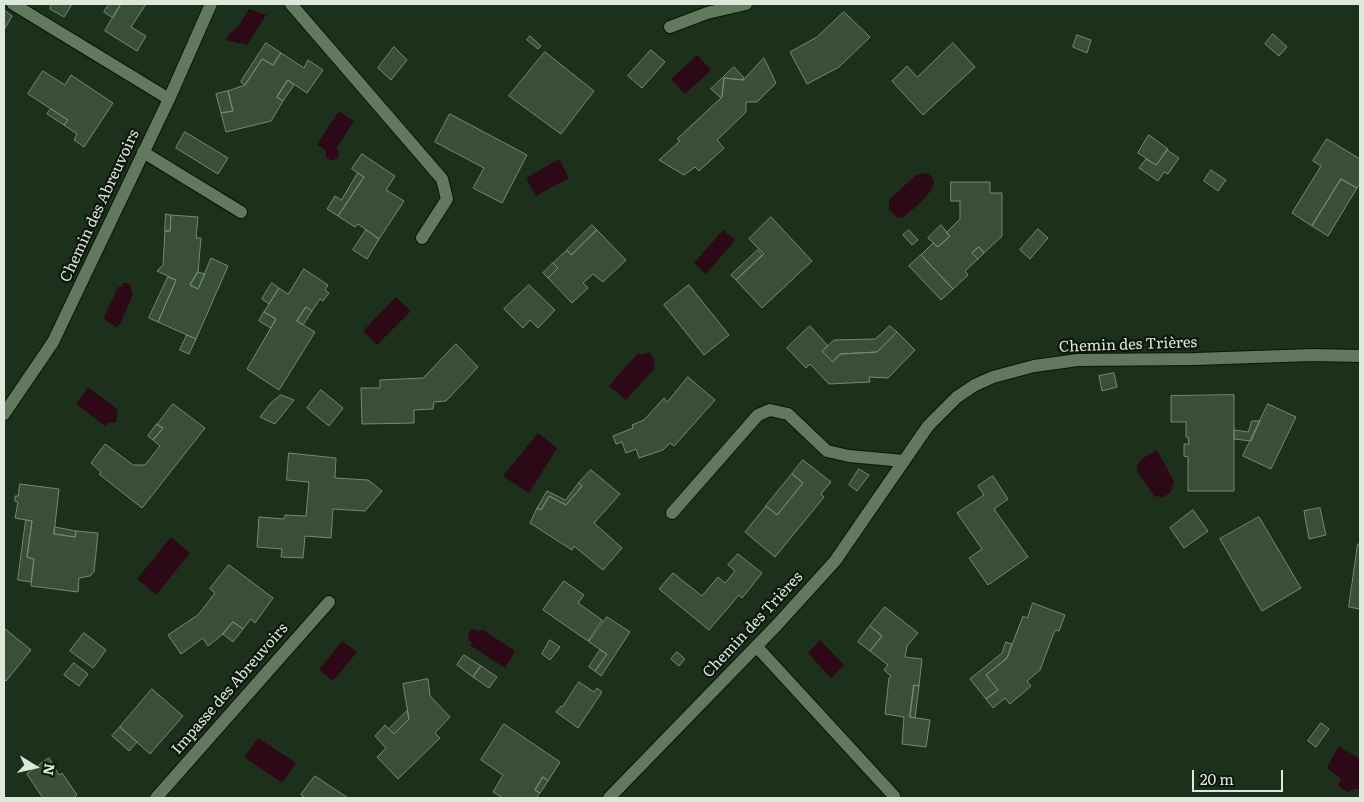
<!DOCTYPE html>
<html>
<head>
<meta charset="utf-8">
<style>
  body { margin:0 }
  #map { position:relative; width:1364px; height:802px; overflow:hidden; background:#1c311b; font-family:Literata,serif }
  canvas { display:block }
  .frame { position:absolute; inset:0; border:5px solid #dbe8da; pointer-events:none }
  .north { position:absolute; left:10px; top:742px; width:50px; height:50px; -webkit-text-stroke:4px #0d160d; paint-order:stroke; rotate:100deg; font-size:14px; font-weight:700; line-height:20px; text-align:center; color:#dbe8da }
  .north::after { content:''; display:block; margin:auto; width:18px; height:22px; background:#dbe8da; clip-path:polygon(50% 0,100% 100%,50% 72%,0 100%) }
  .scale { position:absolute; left:1192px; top:770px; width:91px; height:22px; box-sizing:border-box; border:2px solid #dbe8da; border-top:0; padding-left:6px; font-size:15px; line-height:18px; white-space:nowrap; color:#dbe8da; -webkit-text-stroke:4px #0d160d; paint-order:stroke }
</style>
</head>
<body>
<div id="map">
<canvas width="1364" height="802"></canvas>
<div class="frame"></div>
<div class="north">N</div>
<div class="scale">20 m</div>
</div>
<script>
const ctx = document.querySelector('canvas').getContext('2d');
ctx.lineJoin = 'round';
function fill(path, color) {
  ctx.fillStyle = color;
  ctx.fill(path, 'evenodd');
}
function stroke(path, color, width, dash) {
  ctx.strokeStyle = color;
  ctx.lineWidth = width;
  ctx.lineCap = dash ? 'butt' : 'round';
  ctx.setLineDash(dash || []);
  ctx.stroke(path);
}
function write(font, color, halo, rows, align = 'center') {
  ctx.font = font + ' Literata,serif';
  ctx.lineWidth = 4.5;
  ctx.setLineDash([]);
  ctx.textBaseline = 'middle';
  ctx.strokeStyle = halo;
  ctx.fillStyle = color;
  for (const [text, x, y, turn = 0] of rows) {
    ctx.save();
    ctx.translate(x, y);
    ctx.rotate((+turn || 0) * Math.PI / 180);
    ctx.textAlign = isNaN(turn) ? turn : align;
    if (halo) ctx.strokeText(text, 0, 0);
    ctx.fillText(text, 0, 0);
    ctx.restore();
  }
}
fill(new Path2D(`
  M249,9L266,15L247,45L226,40L231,32L238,27Z
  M697,55L711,70L685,94L671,79Z
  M339,111L354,121L336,149L339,152L338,158L332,161L326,157V151L317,144Z
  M559,159L569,178L536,196L526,178Z
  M927,173C929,175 932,176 933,179C939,189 912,210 904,217L898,218L889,210V200L916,175Z
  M723,230L735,240L706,274L694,263Z
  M123,283H127L131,286V291L133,294L120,324L117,327L105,320L104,317L118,287H121Z
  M396,297L411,311L377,345L363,331Z
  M638,353L641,355L646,353H650L655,360L653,366L655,368L626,400L609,386Z
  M88,387L118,410L116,422L108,423L105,426L76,404Z
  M538,433L557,448L529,493L503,476Z
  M1157,450L1174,482L1170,493L1163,497L1154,496L1137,471C1137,459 1147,456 1157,450Z
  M171,537L190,553L156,595L137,579Z
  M474,629L480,631L482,629L515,651L505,668L470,645L472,643L468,638L469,633L471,630Z
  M820,640L844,665L831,678L808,653Z
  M342,641L357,652L333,681L319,670Z
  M258,738L296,763L282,783L244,757Z
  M1339,746L1360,759V789H1355L1348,792L1338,786L1341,779L1327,768Z`), '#2d0817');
const building = new Path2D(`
  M52,4H72L64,17L50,9Z
  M109,4H121L113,18L104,12Z
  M121,4H146L131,27L146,36L137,51L105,31Z
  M4,10L12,16L4,30Z
  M844,12L870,37L839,67L807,84L790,52L817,37Z
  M1273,34L1287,47L1279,56L1265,44Z
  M1077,35L1091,40L1087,53L1073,47Z
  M530,36L541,46L538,49L527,40Z
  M266,43L281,53L273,65L262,59L245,85L241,82Z
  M953,43L975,67L923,115L892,81L907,66L917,77Z
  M394,47L407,60L391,80L378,68Z
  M651,50L665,62L642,88L628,76Z
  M545,52L594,91L561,134L509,96Z
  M281,53L304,68L308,60L323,70L307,93L288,80L277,97L283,101L271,121L226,132L221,113L233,111L228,91L245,85L262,59L273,65Z
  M764,58L776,83L757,102H746V112L717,140L724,148L699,171L695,167L684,175L659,160L680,141L677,139L722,97L724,78L743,80Z
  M734,67L744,78L743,80L724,78L722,97L721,98L711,89Z
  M43,71L65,85L71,75L113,103L84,147L74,140L77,134L64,125L68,120L28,94Z
  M288,80L294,85L283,101L277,97Z
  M228,91L233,111L221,113L216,94Z
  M51,109L68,120L64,125L47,114Z
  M450,114L527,155L502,203L473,188L484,168L435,142Z
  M185,132L228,158L218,174L176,148Z
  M1149,135L1168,149L1156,165L1138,153Z
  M1327,139L1360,159V184L1357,188L1341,179L1312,226L1292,213L1321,166L1313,161Z
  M1167,150L1179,158L1168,174L1164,172L1158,181L1139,168L1146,159L1156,165Z
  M362,154L395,176L386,190L404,201L379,239L358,224L355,227L338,216L364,177L352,169Z
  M1211,170L1226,180L1218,191L1204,181Z
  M358,173L364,177L338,216L327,209L335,196L341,200Z
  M1341,179L1357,188L1328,236L1312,226Z
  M951,182H990V193H1002V236L984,253L979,247L972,253L978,259L965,271L968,275L953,289L921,255L933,243L938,247L950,236L946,233L960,219V201H951Z
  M166,214L171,215L170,231H165Z
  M171,215L198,217L196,238H201L198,272L190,285L198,289L211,258L228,266L196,339L158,322L176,280L157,271L163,265L165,231H170Z
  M771,217L812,261L762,308L736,280L764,254L749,239Z
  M592,225L597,230L571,255L567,250Z
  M941,225L950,236L938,247L928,238Z
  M1038,229L1048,238L1030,259L1020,250Z
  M366,230L379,239L367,259L353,250Z
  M597,230L626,260L603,282L593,274L583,283L588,288L572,303L548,278L558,268L553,263L567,250L571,255Z
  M909,230L918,240L912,245L903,235Z
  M979,247L984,253L978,259L972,253Z
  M758,250L762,255L736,280L731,275Z
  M921,255L953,289L941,300L909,266Z
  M553,263L558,268L548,278L543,273Z
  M304,269L328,285L325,290L329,293L323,301L320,299L312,311L306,307L297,321L315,332L279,390L247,369L276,319L264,312L279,288L288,294Z
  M198,272L205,274L198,289L190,285Z
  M168,277L176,280L158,322L149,318Z
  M272,283L279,288L269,304L262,299Z
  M529,285L555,310L538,328L530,320L523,328L504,309Z
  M689,285L729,335L704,355L664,305Z
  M306,307L312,311L303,325L297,321Z
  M264,312L276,319L271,328L259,321Z
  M810,326L828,346L822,351L833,362L840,354L877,352L897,332L915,350L888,378L869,377L870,382L829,384L810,364L806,368L787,348Z
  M890,326L897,332L877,352L840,354L833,362L822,351L834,340L875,339Z
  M187,335L196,339L189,354L180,350Z
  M456,344L478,367L446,401L434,402L433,409L414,410V423L362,424L361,388H380V380L423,378Z
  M1114,373L1117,387L1102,391L1099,376Z
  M688,377L715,400L674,446L670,443L663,450L639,458L636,449L626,453L622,442L616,444L613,436L633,428L632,425L644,420L664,398L667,402Z
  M321,390L343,408L329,426L307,408Z
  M281,395L294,400L275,424L260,417L271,403Z
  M1234,395V491H1188V457L1184,456V444H1189L1188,437H1186V422H1171V396Z
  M173,404L205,428L142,508L99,474L101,472L91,463L105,444L133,465H145L160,446L153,440L163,428L157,425Z
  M1268,404L1296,417L1271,469L1243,456Z
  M1252,421H1260L1251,441L1234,439V430L1248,432Z
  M157,424L163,428L153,440L148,436Z
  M289,453L336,458L335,478L368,480L382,491L365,511L333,509L331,538L305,536L303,558L281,557L282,549L257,547L259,517L284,519L285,515L306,516L309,482L287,480Z
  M803,460L831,482L821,494L824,497L775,557L745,532L766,506L777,515L803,483L792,474Z
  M859,469L869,475L857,491L849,485Z
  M591,470L620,494L594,523L622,548L603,570L574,546L572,550L530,523L537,508L541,510L549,496L566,505L582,486L579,483Z
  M792,474L803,483L777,515L766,506Z
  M993,476L1008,499L994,509L1028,557L988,585L969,558L982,549L957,513L984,495L978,486Z
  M579,483L582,486L566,505L549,496L541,510L537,508L547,491L565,500Z
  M20,484L59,489L54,534L75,537L76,531L98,533L94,572L90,576L79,578L78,592L31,586L34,559L27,557L32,521L15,518L18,502L15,501V496H18Z
  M1320,508L1326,535L1309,539L1304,511Z
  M1193,510L1208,531L1184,548L1170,528Z
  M1259,517L1301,588L1262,611L1220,539Z
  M26,520L32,521L27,557L34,559L31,582L18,580Z
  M55,527L76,531L75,537L54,534Z
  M1358,544L1360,545V609L1349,607Z
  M738,554L762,573L742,598L739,595L709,630L659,589L673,573L702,596L718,577L725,583L735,571L728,565Z
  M229,565L273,598L255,623L251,619L243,629L233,622L223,634L208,646L203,638L181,654L168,635L198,615L215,593L210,589Z
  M564,581L584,595L578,603L602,620L588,641L543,610Z
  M1033,603L1065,615L1059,631L1055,630L1040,670L1027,681L1031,686L1010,704L1005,698L993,708L986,699L998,690L986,675L1007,658L1023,616L1027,618Z
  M885,607L918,633L907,646L905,657L922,659L919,686L914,685L910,717L930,720L926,747L902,744L904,717L885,714L889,678L891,676L884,670L888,665L870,651L882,636L870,626Z
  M607,617L630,632L601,676L595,671L607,654L589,642Z
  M233,622L243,629L233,642L223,634Z
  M870,626L882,636L870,651L858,642Z
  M4,628L31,650L6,681L4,679Z
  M84,633L106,650L93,668L70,651Z
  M550,640L560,647L550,660L542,654Z
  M1006,642L1012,644L1007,658L986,675L998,690L986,699L970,679L1002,653Z
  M600,650L607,654L595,671L589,667Z
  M677,652L685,659L679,666L671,659Z
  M464,655L481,666L473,677L457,665Z
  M74,663L88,674L79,686L64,675Z
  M481,666L497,677L489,688L473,677Z
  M428,679L430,696L450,717L435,733L440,738L398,779L377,757L386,748L375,736L385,725L394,734L409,719L403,684Z
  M579,682L594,692L597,688L602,692L578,728L556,712L561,706L562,707Z
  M914,685L919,686L915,718L910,717Z
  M152,689L183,716L150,754L120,727Z
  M407,711L409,719L394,734L389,729Z
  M1321,723L1329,729L1316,747L1308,741Z
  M504,724L560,762L548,781L543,777L535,790L540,793L536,798H503L493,792L503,775L481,760Z
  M120,727L137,742L129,751L112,736Z
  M49,758L59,775L62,773L77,795L74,798H43L27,774Z
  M315,776L348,798H306L301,795Z
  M543,777L548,781L540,793L535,790Z`);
fill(building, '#394f38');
stroke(building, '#738b71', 1);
const service = new Path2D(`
  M13,4L169,99
  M291,4L442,179L447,199L422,238
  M143,152L241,212
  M672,513L758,415L770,410L788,414L827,451L849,456L904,461
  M757,647L894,796`);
const minor = new Path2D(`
  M670,27L707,13L746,4
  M4,414L53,342L169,99L211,4
  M156,798L329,602
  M609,798L776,626L835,561L928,426L957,397L975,385L993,377L1034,366L1078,360L1195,359L1313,355L1360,356`);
stroke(service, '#051905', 14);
stroke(minor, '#051905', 14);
stroke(service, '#627960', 12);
stroke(minor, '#627960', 12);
write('15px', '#dbe8da', '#0d160d', [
  ["Chemin des Abreuvoirs",100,206,-65],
  ["Chemin des Trières",1128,345,-2],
  ["Chemin des Trières",753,625,-47],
  ["Impasse des Abreuvoirs",230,689,-49]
]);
</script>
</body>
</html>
